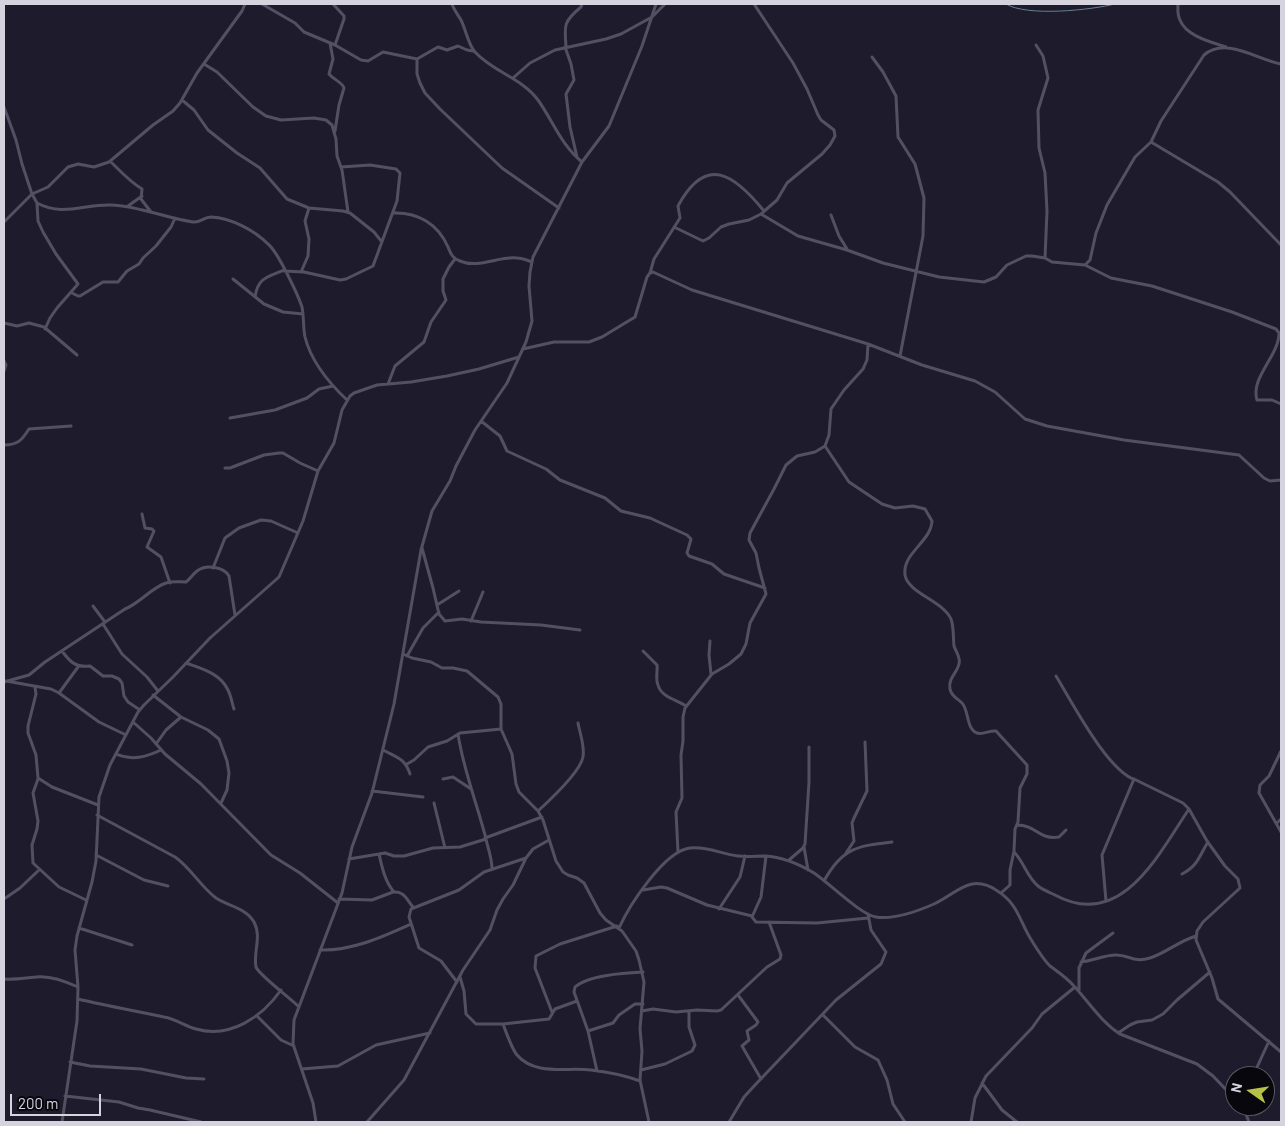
<!DOCTYPE html>
<html>
<head>
<meta charset="utf-8">
<style>
  body { margin:0 }
  #map { position:relative; width:1285px; height:1126px; overflow:hidden; background:#1e1c2c; font-family:Barlow,sans-serif }
  canvas { display:block }
  .frame { position:absolute; inset:0; border:5px solid #d4d3de; pointer-events:none }
  .north { position:absolute; left:1225px; top:1066px; width:50px; height:50px; box-sizing:border-box; background:#08070e; border:1px solid #5a5961; border-radius:50%; rotate:283deg; font-size:14px; font-weight:700; line-height:20px; text-align:center; color:#d4d3de }
  .north::after { content:''; display:block; margin:auto; width:18px; height:22px; background:#b8c147; clip-path:polygon(50% 0,100% 100%,50% 72%,0 100%) }
  .scale { position:absolute; left:10px; top:1094px; width:91px; height:22px; box-sizing:border-box; border:2px solid #d4d3de; border-top:0; padding-left:6px; font-size:15px; line-height:18px; white-space:nowrap; color:#d4d3de; -webkit-text-stroke:4px #08070e; paint-order:stroke }
</style>
</head>
<body>
<div id="map">
<canvas width="1285" height="1126"></canvas>
<div class="frame"></div>
<div class="north">N</div>
<div class="scale">200 m</div>
</div>
<script>
const ctx = document.querySelector('canvas').getContext('2d');
ctx.lineJoin = 'round';
function stroke(path, color, width, dash) {
  ctx.strokeStyle = color;
  ctx.lineWidth = width;
  ctx.lineCap = dash ? 'butt' : 'round';
  ctx.setLineDash(dash || []);
  ctx.stroke(path);
}
stroke(new Path2D(`
  M1006,4C1027,17 1091,10 1115,4`), '#63828e', 1);
stroke(new Path2D(`
  M262,4L295,23L304,32L335,45L361,60L368,61L383,52L417,59L438,47L447,50L458,46L467,50L473,51
  M333,4L344,16V19L335,45
  M452,4C454,10 458,15 461,20C466,30 468,44 475,52C493,72 522,78 538,100C553,121 561,145 582,162
  M1178,4C1178,9 1177,15 1180,20C1186,36 1211,42 1226,47
  M330,43L333,59L329,74C334,80 342,82 344,88L339,105L335,131
  M1036,45L1043,56L1048,78L1038,110L1039,148L1045,173L1047,211L1045,258
  M566,46C564,25 564,21 581,7L582,4
  M565,47L571,64L574,80L566,94L570,127L577,157
  M872,57L883,72L896,96L898,137L915,164L924,198L923,236L900,356
  M417,59V74L420,83L425,93L440,109L502,168L559,208
  M204,64L217,72L253,107L266,116L281,120L314,118L326,120L332,125L336,139L337,156L342,170L348,212
  M513,78L530,63L555,50L606,39L621,34L652,17L665,4
  M182,100L194,110L208,130L237,153L260,168L287,199L309,208L343,211L350,213L374,232L382,242
  M4,107L16,140L22,164L32,194L37,203L38,221L43,232L56,254L78,284L57,308L50,318L45,329
  M1151,142L1218,182L1230,192L1281,245
  M110,161C120,171 130,182 142,189L141,199L151,212
  M37,203C63,217 84,204 111,205C139,206 166,218 193,222C200,223 204,217 211,217C231,218 254,230 268,244C278,252 298,295 302,307C304,317 303,328 305,337C311,361 330,384 347,400
  M128,206L142,196
  M393,213C418,212 438,224 448,247C451,254 452,258 460,261C479,269 498,256 517,258C522,258 527,260 532,262
  M761,214L798,236L847,250L883,263L939,277L984,282L996,277L1007,265L1026,256H1032L1045,258L1052,262L1085,265L1090,260L1096,233L1107,205L1135,157L1151,142L1161,121L1204,55C1226,36 1258,60 1281,64
  M831,215L839,236L847,249
  M4,222L32,194L48,187L68,167L78,164L94,167L109,162L153,125L173,111L180,103L197,73L242,11L245,4
  M674,227L703,241L709,238L721,227L729,224L749,220L761,214L777,200L787,183L822,154L830,145L835,136L834,130L821,120L818,115L807,89L793,63L754,4
  M1085,265L1111,278L1152,286L1232,312L1276,329L1279,333C1279,356 1250,378 1257,400H1272L1281,404
  M284,271L304,272L340,280L346,279L373,266L397,201L400,173L396,169L370,165L341,167
  M301,272L308,256L309,239L305,221L309,208
  M650,273L654,259L680,218L678,206C706,154 734,174 764,211
  M233,279L264,304L283,312L303,314
  M72,293L78,296H80L103,282H118L127,271L139,264L143,258L156,246L171,227L175,218
  M255,297C258,277 268,277 284,270
  M4,323L17,326L29,323L44,327L77,355
  M523,349L554,342H589L602,337L635,317L647,277L650,273L653,272L692,290L868,344L922,365L975,381L995,392L1025,419L1047,426L1124,440L1239,455L1264,478L1270,481L1281,480
  M4,361L6,365L4,371
  M388,384L395,366L424,342L431,322L446,300L443,291V279L449,267L455,259
  M230,418L275,410L307,398L319,389L333,386
  M481,421L500,436L507,451L546,469L560,480L605,498L621,511L650,518L687,535L691,539L687,553L689,556L712,564L724,574L765,588
  M4,445C18,445 22,440 29,429L71,426
  M825,446L849,482L882,504L895,508L913,506L925,509L932,521C931,542 902,553 905,575C908,593 943,601 951,619C954,627 953,637 954,646C956,652 961,658 959,664C957,673 948,678 950,689C951,696 957,698 962,703C969,710 966,729 977,733C983,735 990,730 996,731L1027,765V774L1020,788L1018,822L1015,829L1014,851L1010,870V885L1001,893
  M225,468H230L264,455L279,453H283L300,463L318,471
  M142,514L145,528L152,529L154,531L147,547L161,557L170,583
  M422,548L433,588L439,614L445,621L462,619L481,622L541,625L580,630
  M213,568L225,538L239,528L261,520L271,521L298,533
  M437,605L459,591
  M93,606L105,622
  M471,621L483,592
  M103,624L122,654L147,677L158,691
  M710,641L709,655L711,674
  M62,651C70,662 76,668 90,666L103,676H112L119,679L122,683L124,696L128,702L140,710
  M643,651L657,665C658,671 655,678 658,685C661,697 677,700 686,706
  M403,654L412,658L431,662L442,668H453L467,671L498,697L501,704V729L512,754L516,784L519,792L538,811L543,820L556,861L563,872L568,875L577,878L584,883L600,913L606,920L622,931L636,951L639,960L644,982L640,1029L642,1051L640,1080L649,1122
  M407,656L423,628L439,612
  M186,663C202,669 220,673 228,690C231,696 232,703 234,709
  M1056,676C1072,702 1108,772 1136,780L1183,803L1189,809L1207,841L1225,866L1238,879L1240,888L1203,922L1197,931L1196,940L1212,978L1218,999L1281,1052
  M6,681L51,689L59,693L99,722L126,735
  M4,682L29,675L45,662L125,609C140,603 151,588 166,583C172,581 179,582 186,582C190,579 193,574 197,571C206,564 224,567 229,576L235,615
  M35,687L36,694L28,726V733L36,755L38,778L52,787L98,805
  M59,693L78,667
  M153,695L181,717L208,730L219,739L227,761L229,773L227,790L221,803
  M133,722L151,738L165,754L201,784L271,855L300,873L338,903
  M458,734C463,768 476,801 485,835C487,846 492,857 492,869
  M156,744L166,730L181,717
  M383,750C396,757 405,758 410,774
  M1281,751L1269,776L1260,785L1259,793L1281,832
  M116,754C132,761 146,757 161,750
  M407,764L414,760L428,747L447,741L460,733L501,729
  M38,779L33,793L38,821L37,829L32,845L33,863L59,887L86,900
  M443,779L453,777L471,789
  M372,791L423,797
  M434,803L445,848
  M538,811C550,800 580,772 583,757C585,746 580,734 578,723
  M97,815L175,857C191,868 200,886 216,898C228,906 246,908 254,922C262,937 253,952 256,967C258,974 290,998 298,1006
  M1277,823L1281,819
  M1017,825C1037,825 1038,840 1059,837L1066,830
  M485,838L542,817
  M804,847L808,870
  M678,852L676,812L682,798L681,755L683,741V717L685,708L712,674L729,664L741,654L746,644L750,623L766,594L759,568L756,553L749,540L750,533L774,489L786,465L797,456L815,452L825,446L829,435L831,409L844,390L863,369L867,360L868,344
  M1014,852C1024,862 1027,877 1038,886C1043,890 1049,892 1055,895C1121,931 1158,855 1189,809
  M846,853L854,841L852,823L854,818L867,791L865,742
  M379,854C382,867 385,882 394,892C404,891 407,900 413,907
  M96,855L144,880L168,886
  M766,856L761,897L752,917L756,922L817,923L868,918
  M349,859L385,853L394,856H404L433,848L460,847L486,839
  M789,860L803,848L805,844L809,782V747
  M1182,874C1198,866 1199,856 1208,842
  M824,881C842,848 857,846 892,842
  M643,890L661,887L667,888L707,905L752,916
  M4,899L20,888L39,870
  M339,899L372,900L393,892
  M1106,901L1102,855L1134,779
  M719,909L740,877L745,856
  M79,928L132,945
  M619,928C629,906 664,851 690,848C707,846 721,854 738,856C747,857 756,856 765,856C783,857 799,864 814,873C829,883 861,915 876,917C894,920 918,911 934,904C956,894 970,873 996,890C1019,904 1019,921 1032,941C1037,949 1043,959 1050,966C1058,972 1066,977 1073,985C1089,1002 1101,1022 1120,1034L1197,1064L1213,1076L1235,1099
  M320,950C352,951 382,937 411,924
  M1081,962C1093,961 1104,955 1116,955C1130,955 1133,963 1150,958C1166,953 1179,941 1196,936
  M460,977L464,991L466,1014L476,1024H503L549,1019L555,1009L577,1001
  M4,979C15,980 24,978 36,977C50,975 65,981 78,987
  M457,982L441,961L419,948L409,917L411,909L459,890L484,872L526,858
  M1079,990V968L1086,953L1113,933
  M738,995L758,1022L756,1025L747,1031L749,1040L742,1046L761,1079
  M78,999C107,1006 136,1011 164,1017C176,1019 185,1026 196,1029C230,1039 262,1017 281,990
  M642,1011L653,1009L676,1012L697,1010L717,1011L721,1010L767,967L780,959L781,955L769,922
  M552,1012L535,968L536,956L560,944L617,926
  M823,1015L855,1047L878,1060L887,1080L893,1104L905,1122
  M257,1016L281,1040L294,1046
  M503,1024C506,1032 512,1049 517,1055C535,1076 567,1067 591,1070C608,1072 624,1075 640,1081
  M588,1031L613,1023L619,1015L635,1004H643
  M1118,1033L1130,1025L1137,1022L1152,1020L1163,1014L1177,1000L1210,972
  M70,1062L90,1066L141,1069L186,1078L204,1079
  M302,1069L338,1066L376,1045L430,1033
  M641,1070L665,1064L692,1051L695,1045L689,1027V1011
  M597,1071L588,1031L574,992L575,987C588,975 625,973 643,972
  M1253,1076L1269,1041
  M982,1083L1002,1110L1017,1122
  M65,1096L119,1102L138,1108L150,1110L201,1122
  M1241,1106L1244,1109L1249,1122
  M62,1122L77,1021L78,987L75,950L77,936L92,882L96,861L99,797L110,765L138,712L144,705L173,677L210,638L279,577L303,521L318,471L334,443L342,410L350,396L354,393L377,385L411,382L447,376L479,369L519,357
  M316,1122L313,1103L293,1044L294,1020L342,893L352,847L372,793L394,704L421,550L432,511L450,481L456,466L475,430L507,383L526,342L532,321L529,286L530,272L533,257L582,162L609,126L642,46L656,4
  M367,1122L404,1080L463,970L490,930L497,910L503,899L513,885L526,858L533,849L549,840
  M729,1122L744,1097L755,1085L836,1000L881,964L886,952L871,930L868,914
  M971,1122L975,1098L986,1076L1032,1028L1042,1014L1075,987`), '#535063', 3);
</script>
</body>
</html>
